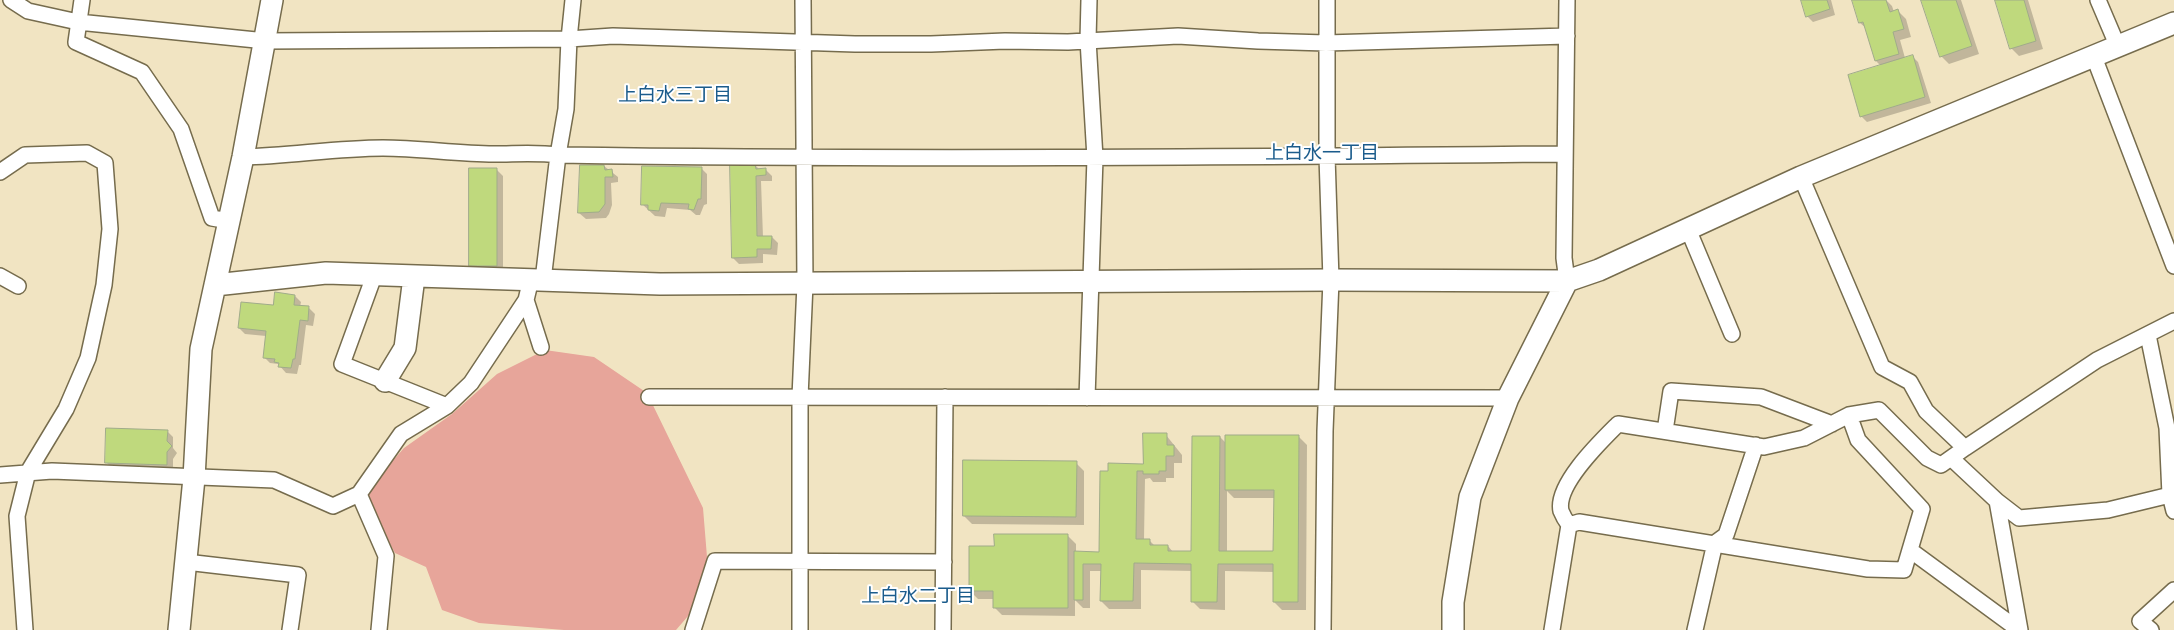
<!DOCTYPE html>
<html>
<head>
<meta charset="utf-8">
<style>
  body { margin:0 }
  canvas { display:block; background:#f1e4c2 }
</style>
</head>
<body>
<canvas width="2174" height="630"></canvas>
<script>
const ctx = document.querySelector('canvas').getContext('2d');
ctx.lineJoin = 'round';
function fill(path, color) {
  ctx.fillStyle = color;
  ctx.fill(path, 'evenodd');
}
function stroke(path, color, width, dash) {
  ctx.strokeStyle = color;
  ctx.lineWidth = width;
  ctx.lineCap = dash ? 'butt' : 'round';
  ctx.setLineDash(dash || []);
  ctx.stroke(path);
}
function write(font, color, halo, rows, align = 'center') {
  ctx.font = font + ' "Exo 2","Noto Sans JP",sans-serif';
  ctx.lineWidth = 4;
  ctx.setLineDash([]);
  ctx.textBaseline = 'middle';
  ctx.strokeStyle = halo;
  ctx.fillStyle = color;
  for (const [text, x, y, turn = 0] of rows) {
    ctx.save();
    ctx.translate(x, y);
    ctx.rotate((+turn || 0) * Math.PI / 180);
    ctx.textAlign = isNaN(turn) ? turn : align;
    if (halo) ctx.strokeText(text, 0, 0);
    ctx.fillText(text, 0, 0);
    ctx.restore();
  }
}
fill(new Path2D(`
  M545,350L594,357L647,393L703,508L707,557L695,608L676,630H564L479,623L442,610L426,567L395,553L367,502V490L404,448L452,414L497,374Z`), '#e7a59a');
fill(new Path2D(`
  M1802,0H1831L1835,15L1813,22L1807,16Z
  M1853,0H1886L1892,6L1894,12L1898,11L1906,19L1911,37L1900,40L1905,58L1912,56L1918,62L1931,103L1867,122L1861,116L1881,66L1876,61L1866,28L1860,23Z
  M1922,0H1961L1979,54L1949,64L1941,56Z
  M1997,0H2028L2043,49L2019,56L2011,48Z
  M755,165L760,170H766L772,176V181H761L763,237H772L778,243L777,255L763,254V263L739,264L733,258Z
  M604,166L618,177V182L611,183L612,205L609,214L606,218L586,219L579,213Z
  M701,168L707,174V204L704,205L700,215H696L690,210L667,208L665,217L655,216L642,204Z
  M497,170L503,176V272L476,271L470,265Z
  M295,296L301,302L300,307H308L315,314L313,326L306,325L301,365H299L297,374L286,373L278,364L270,363L264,357L266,336L245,334L239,328Z
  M167,431L173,437V448L177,453L173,459V470L112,468L106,462Z
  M1166,435L1182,455V463H1174V478H1166V482H1153L1150,478L1145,479L1144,540H1149L1155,546H1168L1173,552H1192L1220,437L1227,444L1299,437L1307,445L1306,610H1282L1274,602V572L1225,571V610L1200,609L1192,601L1193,571L1141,570V609H1109L1101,601L1102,571H1090V608H1083L1075,600V616L1002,615L994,607V599H978L970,591L995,547L1068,536L1076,544V553H1100L1109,472L1144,465ZM1227,491L1234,498H1275V553L1227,552Z
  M1076,463L1084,471V525L972,524L964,516Z`), '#0003');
const building = new Path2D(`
  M1801,0H1827L1830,9L1806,17Z
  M1852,0H1886L1890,12L1898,9L1904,29L1893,32L1899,54L1875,61L1863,22L1859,23Z
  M1921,0H1956L1972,46L1940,57Z
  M1995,0H2024L2036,41L2010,49Z
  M1913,55L1925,97L1860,117L1848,75Z
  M730,164H755L756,169L766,168V175L756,176L757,236H772L771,249H757V257L732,258Z
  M580,165H604L605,170L612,169L613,177H605V204L599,212L578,213Z
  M642,166L702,167L701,199H698L694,210L688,209L689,204L661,203L659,211L648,210V205H641Z
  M469,168H497V266H469Z
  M275,292L295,295L294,305L309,306L308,321L300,320L295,359H293L291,368L278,367L279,363L274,362L275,359L263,358L266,331L238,328L241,302L273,305Z
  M106,428L168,430L167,441L172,446L167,452V465L105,463Z
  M1143,433H1167V445H1174V456H1166V471H1159V474H1143V471H1137L1136,539H1150V545H1168V551H1191L1192,436H1220L1219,551H1273L1274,490H1225V435H1299L1298,602H1273V564H1218L1217,602H1191V564L1134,563L1133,601H1100L1101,564H1083V600H1074V551L1099,552L1100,471H1108V463L1143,464Z
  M963,460L1077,461L1076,517L963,516Z
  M994,534H1068V608H993V591H969V546H994Z`);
fill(building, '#bfd97d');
stroke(building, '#a0ab8a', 1);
const street = new Path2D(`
  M11,0L28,11L78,22L266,41L569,39L573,0
  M82,0L76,42L142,72L181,129L212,218L229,221
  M2098,0L2118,47
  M2094,57L2174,266
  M243,157C290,156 336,148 383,148C420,148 457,154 494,154C515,154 536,152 558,155C894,160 1229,157 1564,154
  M0,172L25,155L87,153L105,163L110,229L104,285L88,358L66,409L28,472L17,516L25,630
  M1688,229L1732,334
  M0,276L18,286
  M374,276L342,364L447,406
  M543,280L558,155L566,109L569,39L613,36L855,44H931L1005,41L1068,42L1178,36L1258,41L1326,43L1567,36
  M1567,281L1564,258L1567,0
  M526,300L541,347
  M2148,335L2167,428L2170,495L2174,511
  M649,397L1508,398
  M1087,398L1095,158L1088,40L1089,0
  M1665,431L1671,391L1761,397L1832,424
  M1965,448L2097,360L2174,321
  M1951,458L1997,501L2020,630
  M0,475L52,471L274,480L333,506L359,494
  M1997,501L2019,518L2108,510L2170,495
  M1569,525L1579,522L1868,569L1904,570L1922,509L1858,440L1849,415
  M1910,550L2019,630
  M186,562L298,575L290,630
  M379,630L386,556L359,494L401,434L447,406L471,383L526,300L531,279
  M693,630L715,561L944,562
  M800,630V397L805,284L803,0
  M943,630L945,397
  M1323,630L1325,431L1331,280L1327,156V0
  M1552,630L1569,525C1566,521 1563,516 1561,511C1555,485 1601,441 1618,424L1764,447L1804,438L1849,415L1879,410L1927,458L1941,465L1965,448L1926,411L1910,382L1882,367L1801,177
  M1695,630L1715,543L1726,535L1756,445
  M2151,630L2140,621L2174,590`);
const secondary = new Path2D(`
  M215,285L326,273L660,284L1331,280L1567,281
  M385,381L405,348L414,277
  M179,630L194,478L201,349L243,157L272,0
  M1453,630V602L1470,497L1508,398L1567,281L1599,270L1801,177L2174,23`);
stroke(street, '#766c4d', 18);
stroke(secondary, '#766c4d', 24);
stroke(street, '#fff', 15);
stroke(secondary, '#fff', 21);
write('19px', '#1b5c8c', '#fff', [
  ["上白水三丁目",675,95],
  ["上白水一丁目",1322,153],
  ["上白水二丁目",918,596]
]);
</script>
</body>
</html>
